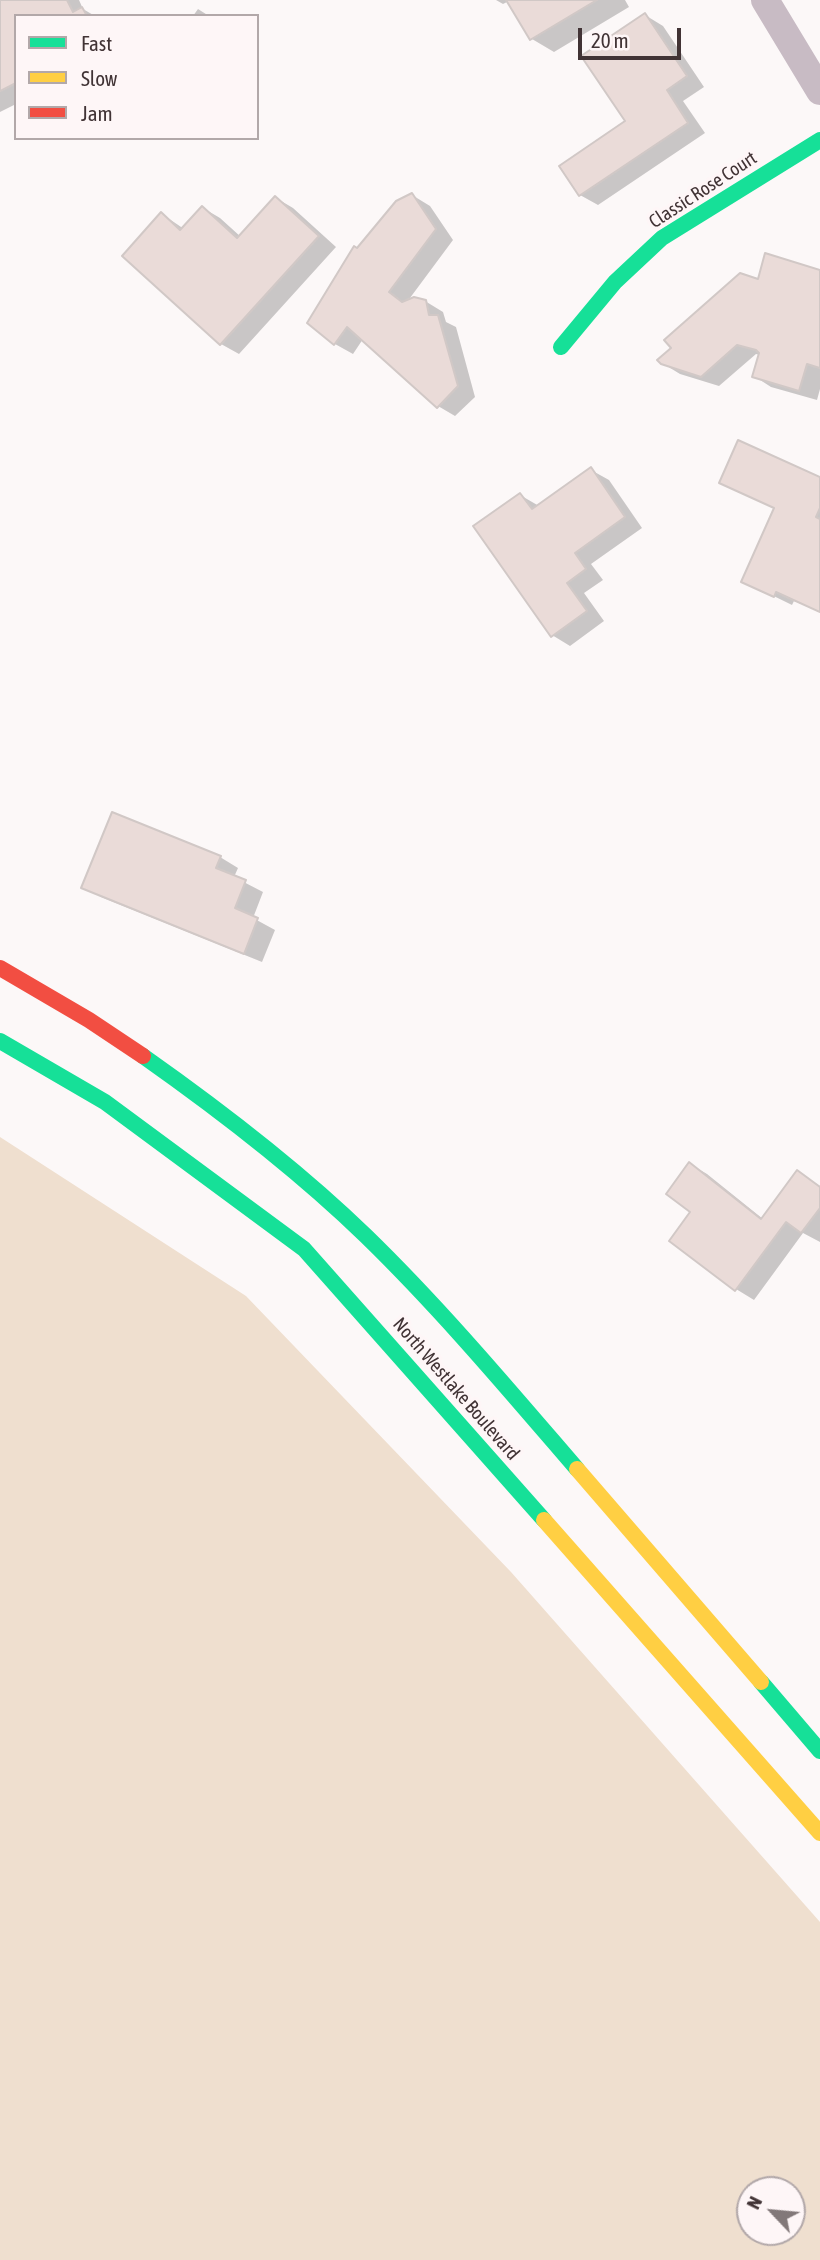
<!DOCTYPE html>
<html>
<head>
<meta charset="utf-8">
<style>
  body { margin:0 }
  #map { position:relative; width:820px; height:2260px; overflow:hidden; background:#fcf8f8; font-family:"Asap Condensed",sans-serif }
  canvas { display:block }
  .legend { position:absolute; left:14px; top:14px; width:245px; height:126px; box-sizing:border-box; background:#fef6f7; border:2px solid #b2a8a9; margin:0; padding:9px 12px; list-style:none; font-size:21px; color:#413335 }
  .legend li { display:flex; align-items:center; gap:14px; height:35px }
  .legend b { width:35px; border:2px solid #b2a8a9 }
  .north { position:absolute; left:736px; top:2176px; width:70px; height:70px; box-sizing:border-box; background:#fef6f7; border:2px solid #b2a8a9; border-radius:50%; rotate:296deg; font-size:19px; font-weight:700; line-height:28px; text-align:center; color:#413335 }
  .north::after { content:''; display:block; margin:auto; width:24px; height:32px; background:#827879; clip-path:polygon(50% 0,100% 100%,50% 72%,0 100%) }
  .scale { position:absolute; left:578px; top:28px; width:103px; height:32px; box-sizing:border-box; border:4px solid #413335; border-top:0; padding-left:9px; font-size:21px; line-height:24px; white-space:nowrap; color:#413335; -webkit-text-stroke:5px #fef6f7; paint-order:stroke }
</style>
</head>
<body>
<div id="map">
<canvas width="820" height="2260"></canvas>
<ul class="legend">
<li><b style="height:9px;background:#16e098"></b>Fast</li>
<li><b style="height:9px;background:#ffcf43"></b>Slow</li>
<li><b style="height:9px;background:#f24e42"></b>Jam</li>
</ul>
<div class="north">N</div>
<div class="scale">20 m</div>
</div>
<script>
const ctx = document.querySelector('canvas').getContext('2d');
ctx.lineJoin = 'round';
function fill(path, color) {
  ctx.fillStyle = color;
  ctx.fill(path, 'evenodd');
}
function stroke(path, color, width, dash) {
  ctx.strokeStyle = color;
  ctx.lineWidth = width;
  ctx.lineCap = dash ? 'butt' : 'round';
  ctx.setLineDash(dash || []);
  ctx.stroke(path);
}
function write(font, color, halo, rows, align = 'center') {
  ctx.font = font + ' "Asap Condensed",sans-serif';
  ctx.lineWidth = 7;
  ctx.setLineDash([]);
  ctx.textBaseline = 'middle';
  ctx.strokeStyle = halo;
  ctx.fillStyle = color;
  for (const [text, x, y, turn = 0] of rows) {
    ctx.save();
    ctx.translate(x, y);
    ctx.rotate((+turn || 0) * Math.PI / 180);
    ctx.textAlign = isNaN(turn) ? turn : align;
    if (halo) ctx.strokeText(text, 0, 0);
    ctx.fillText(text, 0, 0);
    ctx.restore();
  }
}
fill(new Path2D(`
  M0,1137L246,1296L511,1572L820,1922V2260H0ZM750,2190H792V2232H750Z`), '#efdfcf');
fill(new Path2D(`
  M0,0H79L83,9L95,16H16V104L0,112Z
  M496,0H625L629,7L554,52L532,39L509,1L503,4Z
  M198,9L209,16H193Z
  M645,15L663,26L704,87L683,101L705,133L598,205L580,195L628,122Z
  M412,195L430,206L453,240L407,302L425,301L443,312L446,322L456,327L475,397L455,416L438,406L363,339L353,354L335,344L309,322L358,250Z
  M276,198L293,208L336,247L239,354L221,344L124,255L162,214L184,229L203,208L220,218L241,237Z
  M820,271V389L817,400L771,387L754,376L760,355L756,354L719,386L680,374L662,363L759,281Z
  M591,470L609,480L642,528L591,564L603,580L584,593L604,621L570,646L552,635L520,495L539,506Z
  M820,479V612L794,601L792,605L743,581L776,509L721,482Z
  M220,857L238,868L234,877L263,892L253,918L275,930L262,962L101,897L84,887Z
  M690,1164L707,1174L763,1219L797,1173L815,1183L820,1186V1242L803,1233L754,1300L736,1289L692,1212Z`), '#0003');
const building = new Path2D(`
  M0,0H67L73,12L82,7L87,16H16V83L0,91Z
  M506,0H597L530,40Z
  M645,13L687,76L667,90L688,123L579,196L559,166L625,121L581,56Z
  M412,193L436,229L389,292L402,302L414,297L426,300L429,315H438L458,386L437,408L347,327L334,345L307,323L354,246L357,248L396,201Z
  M275,196L319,236L220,345L122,256L161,212L180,230L202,206L237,238Z
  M765,253L820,270V368L807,364L799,391L752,377L759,353L756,350L737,345L701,377L661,364L657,360L671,348L664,340L740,273L758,279Z
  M738,440L820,477V508L816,517L820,519V612L776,592L774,597L741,582L774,508L719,483Z
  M591,467L625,517L575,553L586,569L567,583L587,611L551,637L473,526L520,493L532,509Z
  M112,812L221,856L216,868L246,880L235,908L258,918L244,954L81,888Z
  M689,1162L761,1219L797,1170L820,1187V1208L801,1233L786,1222L735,1291L669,1241L690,1212L666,1194Z`);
fill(building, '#eadbd8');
stroke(building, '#d1c8c6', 2);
stroke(new Path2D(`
  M765,0L820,91`), '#c8bbc4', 28);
stroke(new Path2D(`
  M561,347L615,282L662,238L820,140
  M0,1041L105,1102L304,1249L544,1520
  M143,1056C221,1111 298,1170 366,1236C441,1309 509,1390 577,1469
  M761,1682L820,1751`), '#16e098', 16);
stroke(new Path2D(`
  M577,1469L761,1682
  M544,1520L820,1833`), '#ffcf43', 16);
stroke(new Path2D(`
  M0,968L89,1020L143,1056`), '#f24e42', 16);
write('19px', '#413335', '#fef6f7', [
  ["Classic Rose Court",703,190,-33],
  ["North Westlake Boulevard",456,1389,49]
]);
</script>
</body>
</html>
